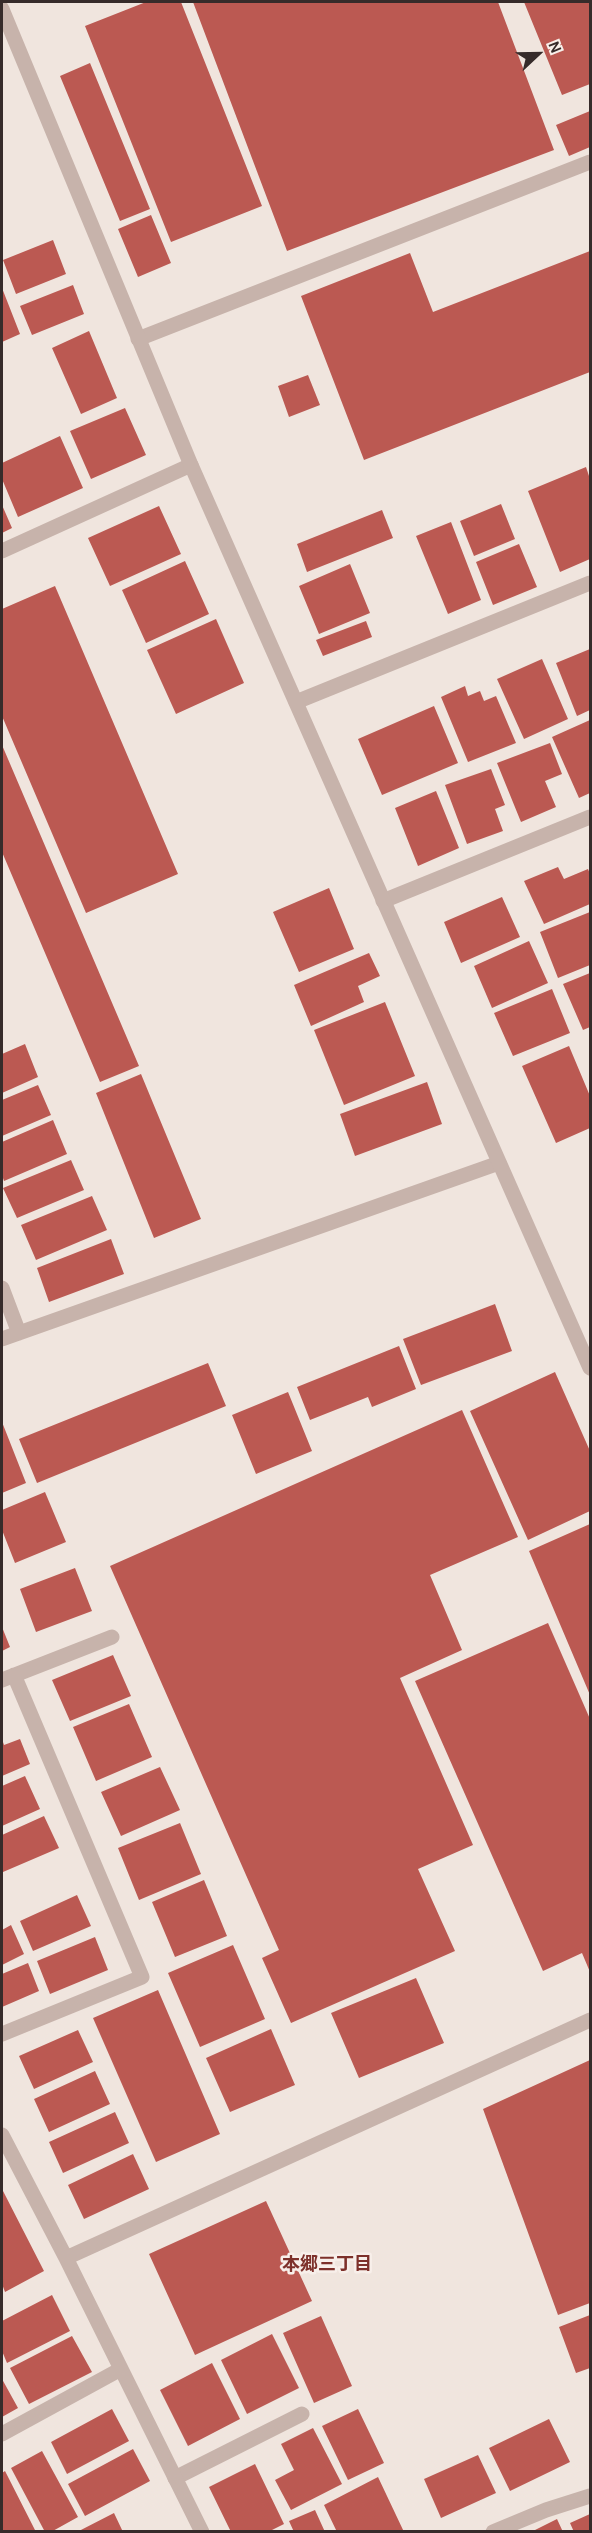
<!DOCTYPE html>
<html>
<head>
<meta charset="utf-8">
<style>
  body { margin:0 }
  #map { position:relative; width:592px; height:2533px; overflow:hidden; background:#f0e5de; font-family:Karla,sans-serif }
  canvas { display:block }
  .frame { position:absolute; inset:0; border:3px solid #362b2a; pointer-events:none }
  .north { position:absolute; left:508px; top:24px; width:60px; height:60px; -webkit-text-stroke:4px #f8efea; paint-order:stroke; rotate:68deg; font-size:16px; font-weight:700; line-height:24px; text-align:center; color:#362b2a }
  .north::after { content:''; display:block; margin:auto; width:21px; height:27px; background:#362b2a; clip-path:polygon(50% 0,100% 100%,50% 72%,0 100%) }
</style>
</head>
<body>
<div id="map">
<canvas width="592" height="2533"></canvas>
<div class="frame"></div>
<div class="north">N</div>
</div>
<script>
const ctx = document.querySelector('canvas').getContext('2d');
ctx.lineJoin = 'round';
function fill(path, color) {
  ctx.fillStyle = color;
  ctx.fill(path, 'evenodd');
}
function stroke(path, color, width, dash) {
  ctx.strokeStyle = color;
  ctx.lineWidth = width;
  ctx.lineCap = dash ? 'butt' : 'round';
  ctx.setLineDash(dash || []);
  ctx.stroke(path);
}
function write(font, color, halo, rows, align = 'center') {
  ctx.font = font + ' Karla,"Noto Sans JP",sans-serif';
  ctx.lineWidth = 5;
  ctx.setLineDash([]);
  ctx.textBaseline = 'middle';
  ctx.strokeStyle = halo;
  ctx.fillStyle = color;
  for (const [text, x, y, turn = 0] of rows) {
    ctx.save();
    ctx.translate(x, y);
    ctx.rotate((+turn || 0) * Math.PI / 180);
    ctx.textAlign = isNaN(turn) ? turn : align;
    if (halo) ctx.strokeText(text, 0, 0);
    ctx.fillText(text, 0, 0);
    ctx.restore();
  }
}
fill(new Path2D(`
  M146,2H181L262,206L171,242L85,26Z
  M193,2H498L554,150L287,251Z
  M524,2H590V84L562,95Z
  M90,63L150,209L120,221L60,76Z
  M590,111V147L569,156L556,125Z
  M151,215L171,263L138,277L118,229Z
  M53,240L66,274L16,294L3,260Z
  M590,251V372L364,460L301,296L410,253L433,312Z
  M73,285L84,314L32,335L20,306Z
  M2,288L20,334L2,342Z
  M89,331L117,398L81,414L52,348Z
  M308,375L320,405L289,417L278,386Z
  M125,408L146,455L91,479L70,431Z
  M60,436L83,488L18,517L2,479V463Z
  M586,467L590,479V559L560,572L528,491Z
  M501,504L515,539L474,556L460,521Z
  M2,505L12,528L2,533Z
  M159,506L181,554L110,586L88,538Z
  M382,510L393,538L307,572L297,544Z
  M451,522L481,600L448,614L416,536Z
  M519,544L537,587L493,605L476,562Z
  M185,561L209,614L146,643L122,590Z
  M350,564L370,613L319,634L299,586Z
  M55,586L178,874L86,913L2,716V609Z
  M216,619L244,683L176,714L147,650Z
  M366,621L372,637L323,656L316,640Z
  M590,649V710L577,716L556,663Z
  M542,659L568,719L524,739L497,679Z
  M465,686L468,696L480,691L484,701L496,696L516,743L468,762L441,697Z
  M434,706L458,763L382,795L358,739Z
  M590,720V793L579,798L552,737Z
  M550,743L562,774L545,781L556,807L521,822L497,763Z
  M2,745L139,1066L100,1082L2,852Z
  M491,769L505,805L495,809L503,831L467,844L445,785Z
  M436,791L459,848L418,866L395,808Z
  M558,867L564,879L588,869L590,874V904L544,924L524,881Z
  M329,888L354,949L299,972L273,912Z
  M502,897L520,937L461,963L444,922Z
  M590,912V965L558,978L540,932Z
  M529,941L548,983L492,1008L474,966Z
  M369,953L380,976L358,986L364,1002L311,1026L294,985Z
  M590,973V1027L583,1030L563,984Z
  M552,989L570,1033L513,1056L494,1013Z
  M385,1002L415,1076L344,1105L314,1030Z
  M25,1044L38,1077L2,1093V1054Z
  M569,1046L590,1096V1128L556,1143L522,1066Z
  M141,1074L201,1219L154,1238L96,1093Z
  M427,1082L442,1124L355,1156L340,1114Z
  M38,1085L51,1115L2,1136V1100Z
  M53,1120L67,1154L4,1181L2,1175V1142Z
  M71,1160L84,1190L17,1218L3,1188Z
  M92,1196L107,1230L36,1260L21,1225Z
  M111,1239L124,1274L49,1302L37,1268Z
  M495,1304L512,1351L421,1385L403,1339Z
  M399,1346L416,1389L372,1407L368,1397L310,1420L297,1387Z
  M208,1363L226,1406L37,1483L19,1439Z
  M555,1372L590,1451V1511L528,1540L470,1411Z
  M288,1392L312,1451L256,1474L232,1415Z
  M462,1410L518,1537L430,1575L462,1650L400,1678L473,1845L418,1869L455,1951L291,2023L262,1958L279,1950L110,1566Z
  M2,1422L26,1483L2,1493Z
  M45,1492L66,1542L15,1563L2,1530V1510Z
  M590,1524V1695L529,1551Z
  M75,1568L92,1611L36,1632L20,1589Z
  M548,1623L590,1719V1972L582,1953L543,1971L415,1681Z
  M2,1627L10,1647L2,1651Z
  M113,1655L131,1696L70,1721L52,1680Z
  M129,1704L152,1757L96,1781L73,1727Z
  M2,1739L4,1745L20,1739L30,1764L2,1776Z
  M160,1767L180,1810L121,1836L101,1792Z
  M25,1776L40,1809L2,1826V1786Z
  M44,1816L59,1848L3,1872L2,1835Z
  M180,1823L201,1874L139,1900L118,1848Z
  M204,1880L227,1936L175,1957L152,1902Z
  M77,1895L91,1926L33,1951L20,1921Z
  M11,1925L24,1954L2,1965V1930Z
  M95,1937L108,1970L50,1994L37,1961Z
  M233,1945L265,2019L200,2047L168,1973Z
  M28,1963L39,1991L2,2007V1974Z
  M416,1978L444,2043L359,2078L331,2013Z
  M158,1990L220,2134L156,2162L93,2018Z
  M271,2029L295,2085L230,2112L206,2058Z
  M78,2030L93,2062L34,2089L19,2056Z
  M590,2060V2303L558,2315L483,2109Z
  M95,2071L110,2104L49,2132L34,2099Z
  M115,2112L129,2143L63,2173L49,2142Z
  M133,2154L149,2189L84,2219L68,2185Z
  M2,2189L44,2271L5,2292L2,2284Z
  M266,2201L312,2301L195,2355L149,2254Z
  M52,2295L70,2331L7,2363L2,2351V2321Z
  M590,2315V2368L576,2373L559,2327Z
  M321,2316L352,2386L314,2403L283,2333Z
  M272,2334L299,2388L247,2414L221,2360Z
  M72,2336L92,2372L29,2404L10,2368Z
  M212,2363L240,2419L188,2446L160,2390Z
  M2,2379L18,2408L2,2417Z
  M112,2409L129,2441L67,2474L51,2442Z
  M358,2409L384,2463L348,2480L322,2426Z
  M549,2419L570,2462L510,2491L489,2448Z
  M313,2428L342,2484L291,2510L275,2480L294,2470L281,2444Z
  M133,2449L150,2481L85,2516L68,2484Z
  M42,2451L78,2517L51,2532H45L11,2468Z
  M478,2455L496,2493L441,2518L424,2479Z
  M255,2464L284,2524L268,2532H231L209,2487Z
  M5,2471L36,2532H2V2473Z
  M378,2477L404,2532H337L324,2505Z
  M315,2510L325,2532H294L289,2521Z
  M114,2513L123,2532H77Z
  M590,2514V2532H574L570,2523Z
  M557,2519L563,2532H531Z`), '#bb5952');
stroke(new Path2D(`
  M138,339L590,162
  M175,2478L302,2414`), '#c7b3ab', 15);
stroke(new Path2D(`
  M2,551L191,465
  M296,702L590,583
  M383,901L590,817
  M2,1288L19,1333
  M2,1339L499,1163
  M2,1680L112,1637
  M2,2034L142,1977L14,1675
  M2,2135L66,2258L202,2532
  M66,2258L590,2020
  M2,2434L121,2369
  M493,2532L546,2510L590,2496`), '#c7b3ab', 15);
stroke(new Path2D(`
  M2,9L191,465L590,1368`), '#c7b3ab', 15);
write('bold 18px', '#7d302a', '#f8efea', [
  ["本郷三丁目",327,2265]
]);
</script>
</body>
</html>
